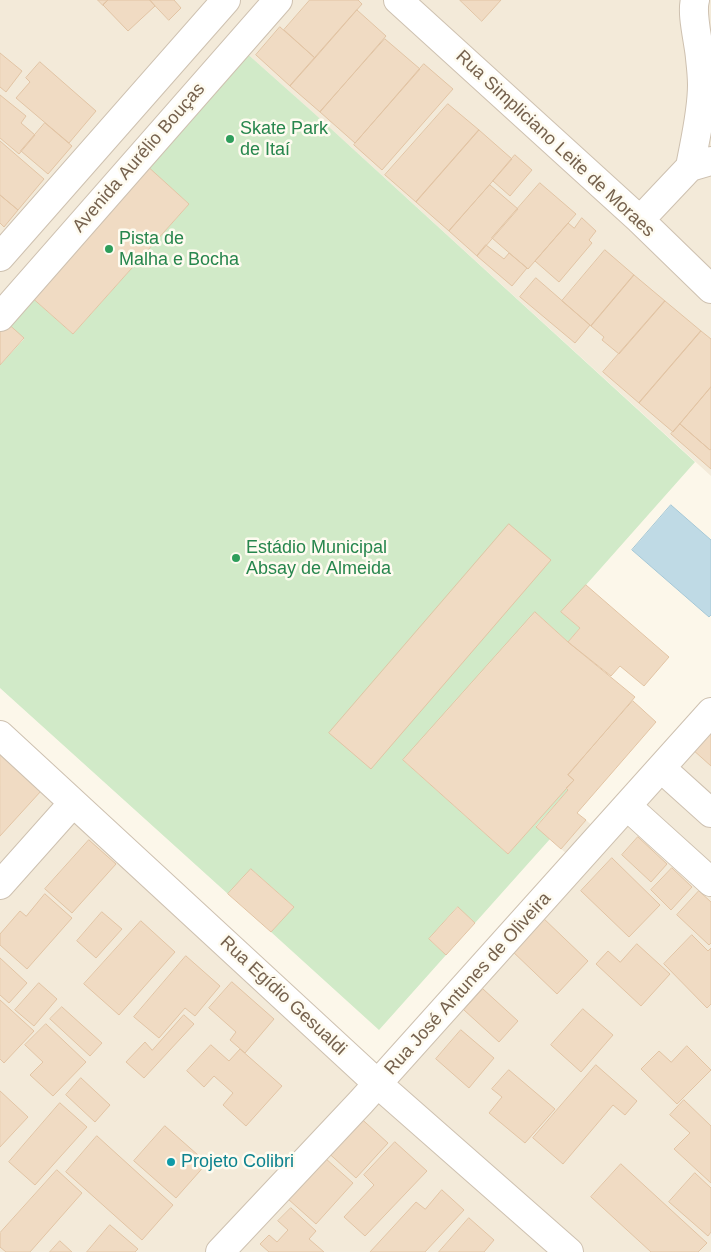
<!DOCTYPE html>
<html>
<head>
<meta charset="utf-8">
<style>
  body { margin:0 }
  canvas { display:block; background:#fcf7ea }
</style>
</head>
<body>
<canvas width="711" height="1252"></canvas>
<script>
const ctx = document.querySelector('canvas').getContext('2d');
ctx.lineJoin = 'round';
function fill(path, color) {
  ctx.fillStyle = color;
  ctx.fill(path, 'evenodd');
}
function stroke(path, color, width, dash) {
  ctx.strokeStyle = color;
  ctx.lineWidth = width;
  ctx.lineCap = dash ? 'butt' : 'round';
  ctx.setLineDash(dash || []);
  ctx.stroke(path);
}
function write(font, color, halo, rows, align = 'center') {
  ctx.font = font + ' Arial,sans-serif';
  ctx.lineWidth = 5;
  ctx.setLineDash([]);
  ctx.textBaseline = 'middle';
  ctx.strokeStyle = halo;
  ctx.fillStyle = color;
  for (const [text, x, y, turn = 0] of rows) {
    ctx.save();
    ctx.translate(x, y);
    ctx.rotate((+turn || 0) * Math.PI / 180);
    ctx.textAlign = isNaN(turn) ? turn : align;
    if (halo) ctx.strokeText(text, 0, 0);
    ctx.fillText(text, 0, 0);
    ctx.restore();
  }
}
fill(new Path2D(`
  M0,0H711V476L316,115L243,50L0,327Z
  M711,704V1252H0V729L377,1075L572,858L561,849L586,820L598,831Z`), '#f3ead9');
fill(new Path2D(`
  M243,50L316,115L695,462L562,612L580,628L568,642L535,612L403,760L508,854L566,788L568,790L536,826L550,839L475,923L457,907L429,939L446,955L379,1030L271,932L293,906L251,869L228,894L0,688V365L24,339L5,321L29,295L73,334L189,204L143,163Z`), '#d1eac8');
const water = new Path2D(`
  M671,505L711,540V615L709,617L632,550Z`);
fill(water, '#bfdae5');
stroke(water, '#a5c8d7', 1);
const building = new Path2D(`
  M98,0H108L103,5Z
  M108,0H150L155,6L128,31L103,5Z
  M150,0H174L181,8L169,20Z
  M310,0H358L362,4L315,58L284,30Z
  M460,0H501L482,21Z
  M357,10L386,36L320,112L290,86Z
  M280,27L315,58L290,86L256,55Z
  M385,39L420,69L355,143L320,112Z
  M0,53L22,71L6,92L0,87Z
  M40,62L96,111L69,143L16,98L30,82L26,78Z
  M424,64L453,89L382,170L354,145Z
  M0,95L26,116L21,123L35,135L19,154L0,138Z
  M448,104L479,130L416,202L385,175Z
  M45,123L72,146L48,174L21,151Z
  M479,130L512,159L449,231L416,202Z
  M0,141L44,179L18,210L0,195Z
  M515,155L532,170L510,196L493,181Z
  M145,164L189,204L73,334L29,295Z
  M540,183L576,214L528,269L492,238Z
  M490,185L518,209L477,256L449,231Z
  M0,195L18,210L4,227L0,223Z
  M582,218L596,231L589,240L592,243L559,282L535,261L568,223L574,228Z
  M486,245L504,259L509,253L527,268L512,286L477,256Z
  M605,250L634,275L591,326L562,301Z
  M634,275L665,301L619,354L602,340L604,337L591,326Z
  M536,278L590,325L575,343L520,297Z
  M665,301L701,331L639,403L603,372Z
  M5,321L24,338L0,365V327Z
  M701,331L711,339V387L673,432L639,403Z
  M711,387V449L710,450L680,424Z
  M680,424L710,450L711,449V469L671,434Z
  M509,524L551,560L371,769L329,733Z
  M586,585L669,657L644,686L620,666L611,676L568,642L580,628L561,612Z
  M535,612L568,642L635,697L568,775L574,780L508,854L403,760Z
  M633,701L656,722L577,813L586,820L561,849L536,827L568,790L566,788L574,780L568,775Z
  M711,728V766L692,749Z
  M0,754L41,791L0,836Z
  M638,837L667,864L651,882L622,855Z
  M89,840L116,864L72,913L45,889Z
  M612,858L660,905L629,937L581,891Z
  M672,868L692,887L671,910L651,890Z
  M251,869L294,907L271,932L228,894Z
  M699,891L711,902V943L709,945L677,915Z
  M45,894L72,918L27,969L0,945V934L20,911L26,916Z
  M458,907L475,923L446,955L429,939Z
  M102,912L122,929L96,958L77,941Z
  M541,916L588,961L557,994L510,949Z
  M141,921L175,952L119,1015L84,984Z
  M692,935L708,951L711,948V1004L707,1008L664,964Z
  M637,944L670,974L641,1006L596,964L608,951L620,962Z
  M186,956L220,986L195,1016L185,1008L159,1038L134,1017Z
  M0,958L27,983L9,1003L0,995Z
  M232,982L274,1019L245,1053L230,1040L236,1032L209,1008Z
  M39,983L57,999L34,1026L15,1010Z
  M483,989L518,1021L499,1042L464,1010Z
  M0,1000L34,1031L4,1063L0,1059Z
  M62,1007L102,1043L90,1056L50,1019Z
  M583,1009L613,1035L581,1072L551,1045Z
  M184,1015L194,1024L144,1078L126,1062L145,1042L152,1050Z
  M46,1024L86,1062L53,1096L30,1075L43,1062L25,1045Z
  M461,1030L494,1058L469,1088L436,1059Z
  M211,1045L229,1061L240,1049L282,1086L246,1126L223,1105L233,1093L214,1076L204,1087L187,1071Z
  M687,1046L711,1070L677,1104L641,1069L659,1051L671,1062Z
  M596,1065L637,1101L625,1115L613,1105L563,1164L533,1138Z
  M509,1070L555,1109L525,1143L489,1113L502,1097L492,1089Z
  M81,1078L110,1105L95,1122L66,1095Z
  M0,1091L28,1117L0,1147Z
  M684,1100L711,1126V1183L674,1149L690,1133L670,1115Z
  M60,1103L87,1127L35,1185L9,1162Z
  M355,1113L388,1143L356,1178L323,1148Z
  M165,1126L207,1163L176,1198L134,1161Z
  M97,1136L173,1205L142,1240L66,1172Z
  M395,1142L427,1171L365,1236L344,1217L374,1185L364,1175Z
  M325,1158L353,1183L316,1224L288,1199Z
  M621,1164L707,1243L698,1252H651L591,1197Z
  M57,1170L82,1193L30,1252H6L0,1247V1233Z
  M695,1173L711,1188V1232L708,1236L669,1202Z
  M442,1190L464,1210L425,1252H370L416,1202L425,1209Z
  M291,1208L316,1231L309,1239L324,1252H269L260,1244L269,1235L277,1242L288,1230L278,1221Z
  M469,1218L494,1240L484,1252H439Z
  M110,1225L138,1249L135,1252H87Z
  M60,1241L72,1252H50Z`);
fill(building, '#f0dbc3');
stroke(building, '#e2c4a4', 1);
const minor = new Path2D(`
  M398,0L640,220L711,289
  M690,167C695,140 702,112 702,85C702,76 701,67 700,58C699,43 691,14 695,0
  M640,220L690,167L711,161
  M0,257L226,0
  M0,317L278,0
  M0,735L378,1084L569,1252
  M661,768L711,813
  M627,806L711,882
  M0,885L73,803
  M220,1252L361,1102L711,712`);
stroke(minor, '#cec1b0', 30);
stroke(minor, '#fff', 28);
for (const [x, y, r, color] of [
  [230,139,5,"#2e9e5b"],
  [109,249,5,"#2e9e5b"],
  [236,558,5,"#2e9e5b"],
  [171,1162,5,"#0f9aa8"]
]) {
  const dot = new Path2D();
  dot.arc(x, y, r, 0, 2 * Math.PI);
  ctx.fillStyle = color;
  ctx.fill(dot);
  stroke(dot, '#fefbf0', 2);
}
write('18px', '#27864d', '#fefbf0', [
  ["Skate Park",240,129],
  ["de Itaí",240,150],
  ["Pista de",119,239],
  ["Malha e Bocha",119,260],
  ["Estádio Municipal",246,548],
  ["Absay de Almeida",246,569]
], 'left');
write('18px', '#76624e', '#fefbf0', [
  ["Rua Simpliciano Leite de Moraes",555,144,43],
  ["Avenida Aurélio Bouças",139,158,-49],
  ["Rua José Antunes de Oliveira",468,984,-48],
  ["Rua Egídio Gesualdi",283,996,43]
]);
write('18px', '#0d838f', '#fefbf0', [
  ["Projeto Colibri",181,1162]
], 'left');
</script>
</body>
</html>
